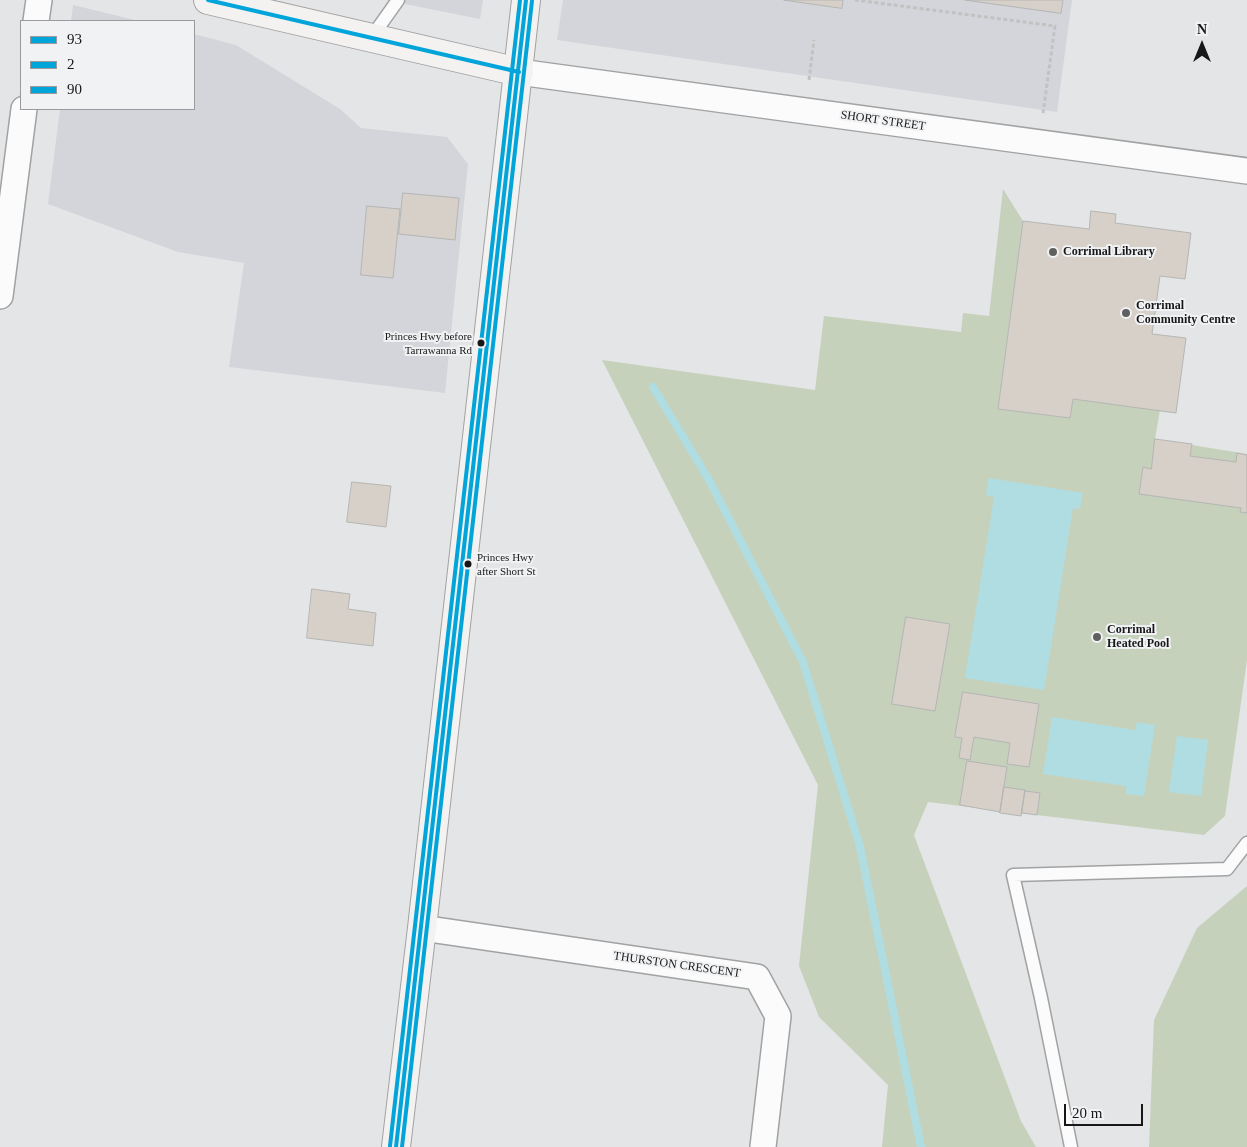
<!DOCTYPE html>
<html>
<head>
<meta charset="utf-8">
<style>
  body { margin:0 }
  #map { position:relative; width:1247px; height:1147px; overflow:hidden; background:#e4e5e6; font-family:Georgia,serif }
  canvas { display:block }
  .legend { position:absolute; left:20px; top:20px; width:175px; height:90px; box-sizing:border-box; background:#f1f2f4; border:1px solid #9a9a9c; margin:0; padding:6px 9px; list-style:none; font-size:15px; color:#171718 }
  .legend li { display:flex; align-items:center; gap:10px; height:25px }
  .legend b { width:25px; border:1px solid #9a9a9c }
  .north { position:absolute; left:1177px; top:20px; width:50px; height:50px; -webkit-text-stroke:4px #f1f2f4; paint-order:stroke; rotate:0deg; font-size:14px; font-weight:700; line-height:20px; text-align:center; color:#171718 }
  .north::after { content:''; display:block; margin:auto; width:18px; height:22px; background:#171718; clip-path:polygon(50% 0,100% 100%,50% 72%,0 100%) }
  .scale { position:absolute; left:1064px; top:1104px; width:79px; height:22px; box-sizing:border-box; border:2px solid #171718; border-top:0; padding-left:6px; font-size:15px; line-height:18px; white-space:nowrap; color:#171718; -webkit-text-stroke:4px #f1f2f4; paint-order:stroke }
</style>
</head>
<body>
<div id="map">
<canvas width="1247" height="1147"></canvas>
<ul class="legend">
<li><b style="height:6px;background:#02a5da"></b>93</li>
<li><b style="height:6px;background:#02a5da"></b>2</li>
<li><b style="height:6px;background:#02a5da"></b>90</li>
</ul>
<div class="north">N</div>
<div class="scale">20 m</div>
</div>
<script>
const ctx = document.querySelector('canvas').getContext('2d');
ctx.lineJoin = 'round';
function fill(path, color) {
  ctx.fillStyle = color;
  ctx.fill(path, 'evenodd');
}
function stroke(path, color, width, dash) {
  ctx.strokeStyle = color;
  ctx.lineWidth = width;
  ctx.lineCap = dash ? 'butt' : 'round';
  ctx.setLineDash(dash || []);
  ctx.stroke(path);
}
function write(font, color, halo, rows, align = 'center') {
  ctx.font = font + ' Georgia,serif';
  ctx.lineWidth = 4;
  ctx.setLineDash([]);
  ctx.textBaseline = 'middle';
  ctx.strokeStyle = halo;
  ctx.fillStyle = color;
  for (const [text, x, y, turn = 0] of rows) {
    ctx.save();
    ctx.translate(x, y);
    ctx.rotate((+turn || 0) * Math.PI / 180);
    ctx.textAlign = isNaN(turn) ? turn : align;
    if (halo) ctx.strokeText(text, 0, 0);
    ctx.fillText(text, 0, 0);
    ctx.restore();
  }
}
fill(new Path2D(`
  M385,0H483L480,19Z
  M563,0H1072L1057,112L557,40Z
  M73,5L139,21H71Z
  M194,34L236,45L340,109L361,128L447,137L468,164L445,393L229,367L244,263L178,252L48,204L60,109H194Z`), '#d3d5db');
fill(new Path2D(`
  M1003,189L1023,221L998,409L1070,418L1073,399L1160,410L1155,439L1247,454V660L1225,816L1204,835L928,802L914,835L1021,1121L1036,1147H882L888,1085L819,1017L799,966L818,785L602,360L815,390L824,316L961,332L963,313L989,316Z
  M1247,886V1147H1149L1154,1020L1197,928Z`), '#c6d1bc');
fill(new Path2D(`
  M989,478L1083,493L1080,509L1073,508L1044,690L965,678L994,497L986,495Z
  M1052,717L1135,730L1137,722L1155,725L1144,796L1126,794V786L1043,774Z
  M1177,736L1208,740L1201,796L1169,792Z`), '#b0dde2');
stroke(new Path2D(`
  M653,387L709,480L803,662L860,847L921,1147`), '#b0dde2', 8);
const building = new Path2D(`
  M784,0H843L842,8Z
  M965,0H1063L1061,13Z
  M403,193L459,198L455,240L399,234Z
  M367,206L400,209L393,278L361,275Z
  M1091,211L1116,214L1115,223L1191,233L1185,279L1160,276L1152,334L1186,338L1176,413L1073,399L1070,418L998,409L1023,221L1089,229Z
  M1155,439L1192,444L1190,456L1236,462L1237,453L1247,455V513L1240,512L1241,508L1139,494L1143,467L1151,469Z
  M352,482L391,486L386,527L347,522Z
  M312,589L350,594L348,609L376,613L373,646L307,638Z
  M906,617L950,624L935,711L892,704Z
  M963,692L1039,704L1029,767L1007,764L1010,743L974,737L970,760L959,758L962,738L955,737Z
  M967,761L1007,767L1000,812L960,805Z
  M1004,787L1025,790L1021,816L1000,813Z
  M1025,791L1040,793L1037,815L1022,813Z`);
fill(building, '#d6d0c8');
stroke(building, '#b5b5b5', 1);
const service = new Path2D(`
  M371,38L398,0
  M1071,1147L1041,998L1013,875L1227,869L1247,843`);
const minor = new Path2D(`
  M36,21L39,0
  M519,72L1247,171
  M0,296L24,109
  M422,928L757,977L778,1016L763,1147`);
const secondary = new Path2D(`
  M208,0L519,72
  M396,1147L422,928L526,0`);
stroke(service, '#a1a2a3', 15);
stroke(minor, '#a1a2a3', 28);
stroke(secondary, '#a1a2a3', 30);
stroke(new Path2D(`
  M855,0L1055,26L1043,113
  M809,80L814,40`), '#c2c2c3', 3, [4, 2.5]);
stroke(service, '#fbfbfb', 12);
stroke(minor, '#fbfbfb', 25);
stroke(secondary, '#f4f1f1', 28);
stroke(new Path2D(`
  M208,0L519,72
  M396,1147L526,0`), '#02a5da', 4);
stroke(new Path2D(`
  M402,1147L532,1`), '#02a5da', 4);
stroke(new Path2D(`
  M390,1146L520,0`), '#02a5da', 4);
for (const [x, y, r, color] of [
  [1053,252,5,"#5f5f60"],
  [1126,313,5,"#5f5f60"],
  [481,343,4.5,"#171718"],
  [468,564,4.5,"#171718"],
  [1097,637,5,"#5f5f60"]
]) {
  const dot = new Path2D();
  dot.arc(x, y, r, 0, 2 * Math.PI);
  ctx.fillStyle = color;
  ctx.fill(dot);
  stroke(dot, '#f1f2f4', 2);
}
write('11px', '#171718', '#f1f2f4', [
  ["Princes Hwy before",472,337],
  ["Tarrawanna Rd",472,351],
  ["Princes Hwy",477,558,"left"],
  ["after Short St",477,572,"left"]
], 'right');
write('12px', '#171718', '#f1f2f4', [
  ["SHORT STREET",883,121,8],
  ["THURSTON CRESCENT",677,965,8]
]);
write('bold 12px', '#171718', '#f1f2f4', [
  ["Corrimal Library",1063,252],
  ["Corrimal",1136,306],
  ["Community Centre",1136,320],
  ["Corrimal",1107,630],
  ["Heated Pool",1107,644]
], 'left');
</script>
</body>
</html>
